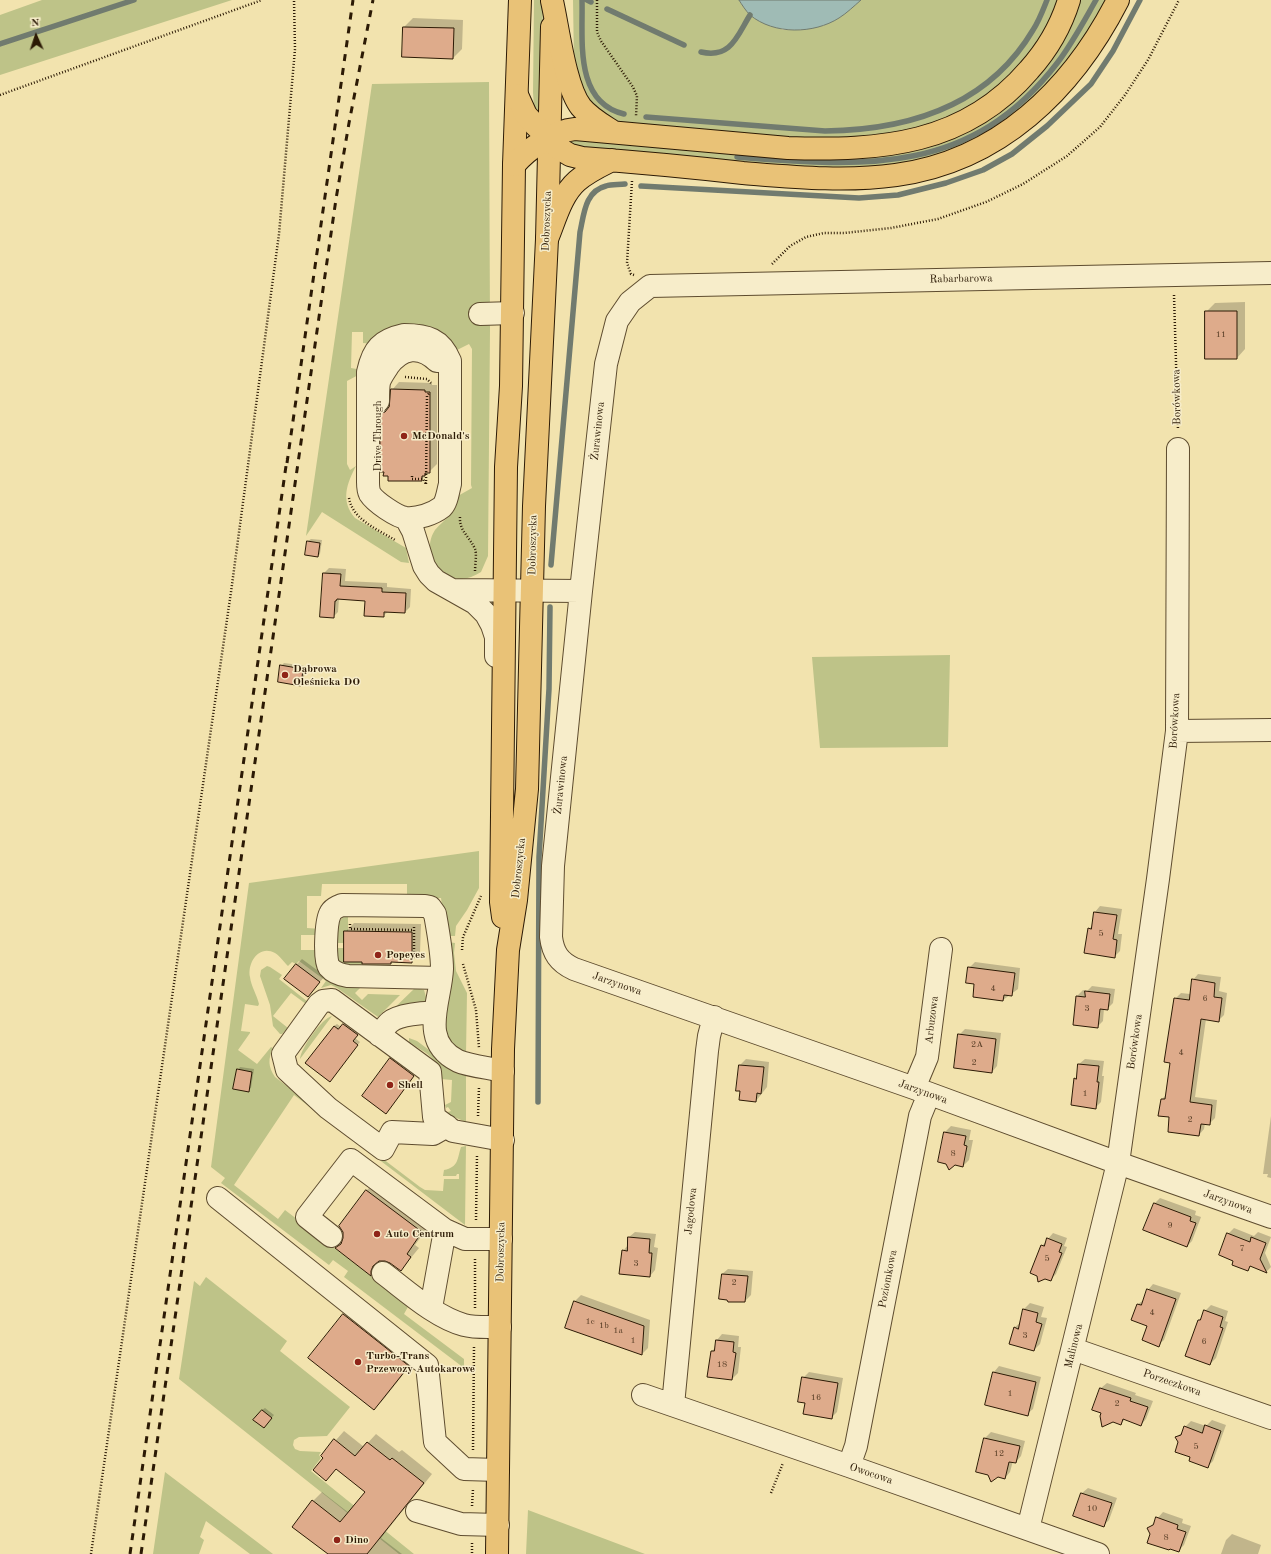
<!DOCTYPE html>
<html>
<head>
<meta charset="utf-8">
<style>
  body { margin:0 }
  #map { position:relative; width:1271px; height:1554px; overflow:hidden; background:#f2e3ae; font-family:"Old Standard TT",serif }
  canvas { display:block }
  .north { position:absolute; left:16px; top:16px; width:40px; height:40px; -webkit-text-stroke:3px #f7edca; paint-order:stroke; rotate:357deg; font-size:11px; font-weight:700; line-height:16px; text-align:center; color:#2c1a05 }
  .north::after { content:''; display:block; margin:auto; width:14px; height:18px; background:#2c1a05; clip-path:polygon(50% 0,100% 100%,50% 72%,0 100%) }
</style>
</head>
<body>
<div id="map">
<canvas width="1271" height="1554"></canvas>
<div class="north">N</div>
</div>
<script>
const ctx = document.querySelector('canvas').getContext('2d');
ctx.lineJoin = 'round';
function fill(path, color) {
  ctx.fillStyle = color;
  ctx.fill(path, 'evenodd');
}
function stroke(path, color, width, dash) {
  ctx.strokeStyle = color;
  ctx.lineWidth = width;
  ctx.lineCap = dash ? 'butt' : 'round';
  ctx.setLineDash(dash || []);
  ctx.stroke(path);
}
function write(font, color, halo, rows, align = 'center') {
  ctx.font = font + ' "Old Standard TT",serif';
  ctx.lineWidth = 3;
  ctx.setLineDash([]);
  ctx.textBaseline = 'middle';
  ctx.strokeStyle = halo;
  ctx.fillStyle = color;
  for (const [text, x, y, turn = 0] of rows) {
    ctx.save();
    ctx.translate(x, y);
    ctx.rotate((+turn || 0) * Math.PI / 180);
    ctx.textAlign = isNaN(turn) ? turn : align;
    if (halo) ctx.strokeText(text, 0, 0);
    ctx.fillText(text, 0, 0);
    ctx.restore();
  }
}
fill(new Path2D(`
  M42,0H232L0,75V15Z
  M534,0H543L541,117L534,108L533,92Z
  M573,0H739L750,15L783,30H799L825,25L839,18L861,0H1059L1048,24L1032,50L1014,72L998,87L961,112L946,119L899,134L822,141L619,122L612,120L588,101L574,62Z
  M1078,0H1107L1088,32L1062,69L1014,117L960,148L900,165L822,170L578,149L564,139L773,155L975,125Z
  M489,82L490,330L488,556L481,572C470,579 459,582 447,575C430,566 425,545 435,530C440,524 446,520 450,514C453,509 454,503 456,497L472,488L471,485L472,349L469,344L455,351L363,343V332H352L351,368L362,370V373L347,381V464L350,470L356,466C347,483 340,501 355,518L406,548L409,563L401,562L322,512L306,536L372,84Z
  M950,655L948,747L820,748L812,657Z
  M479,851V888L467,910L456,926L455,936H446L441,898H407V884H322L321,896H307V928L321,929L318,935H301V950H320L361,987L355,993L362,1000L368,994L400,995L378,1017L337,988L331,985L321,988L326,981L299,961L296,964L292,962L288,966C284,962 280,956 275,953C259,944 247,963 250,977C251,986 257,995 259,1004L258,1006L245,1004L241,1031L250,1032V1033L238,1050L257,1064L271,1047L273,1048C268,1059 268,1067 275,1077L420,1187L425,1190L443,1191L444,1179H459V1174H457L456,1176H443L444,1170C459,1167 457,1159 461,1147L466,1146L465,1225L294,1095L234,1185L278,1219L285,1210L409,1305L404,1314L464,1359V1368L344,1277L348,1271L333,1260L329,1265L221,1183L225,1178L211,1167L249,883Z
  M348,913V931H344V943H336L338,922Z
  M447,942L455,943L454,953L456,971L467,993L466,1054L455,1049L444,1033Z
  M336,948H344V962H362V969H351L337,961Z
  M267,966L270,967L282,975L279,979L308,1002L306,1004L291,993L273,1016L288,1028L282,1034H280L273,1026L270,1005L260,976L261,970Z
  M415,988L424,990L426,997L425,1003L385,1017Z
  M332,1016L300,1059C301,1048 322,1018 332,1016Z
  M409,1038L417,1041L449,1065L466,1074V1122L449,1115L448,1112L451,1111L448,1107L446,1108L445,1105L451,1102L452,1080L441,1079C441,1059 424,1052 409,1042Z
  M206,1277L287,1341L280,1351L350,1407L327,1436L299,1437L294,1440L293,1445L295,1449L300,1451L321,1452L319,1455L321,1458L311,1471L414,1554H399L179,1379L194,1281L200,1286Z
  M165,1472L273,1554H250L206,1521L200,1537L204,1540L199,1554H153Z
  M528,1510L645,1554H526Z`), '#bec388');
const water = new Path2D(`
  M739,0H861C854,6 847,13 839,18C814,34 774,35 750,15C746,11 742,5 739,0Z`);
fill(water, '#9fbbb5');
stroke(water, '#717b6f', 1);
fill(new Path2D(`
  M413,18L463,20L462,49L453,58L404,27Z
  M1245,302V349L1237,358L1206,312L1215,303Z
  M399,382L432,383V385H437V464L421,480L382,413L389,406L392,390Z
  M311,539L322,540L320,554L318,556L308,541Z
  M329,568L346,569L345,581L387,583V587L411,589L410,607L405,612L389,611L383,616L366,600L339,598L338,612L333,617L324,573Z
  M284,663L306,666L303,682L300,685L281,666Z
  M1100,906L1122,909L1118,934H1122L1120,951L1114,957L1089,929L1093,925L1095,912Z
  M354,923L421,924L420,953L411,962L392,961L390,963L345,932Z
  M302,959L325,976L308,996L296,965Z
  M975,962L1020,968L1018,989L1003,1000L975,983L969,968Z
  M1198,974L1221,977L1219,991L1227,993L1224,1015L1218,1021L1206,1019L1195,1097L1217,1100L1215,1118L1209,1124L1205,1123L1204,1129L1199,1135L1171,1116L1162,1099L1167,1094L1172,1062L1175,999L1181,993L1190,994L1193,980Z
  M1092,986L1115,989L1113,1003L1107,1009L1104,1008L1103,1021L1097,1027L1077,996L1083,990L1087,991Z
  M346,1022L359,1032L355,1038L360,1042L332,1078L334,1026L337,1024L341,1027Z
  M965,1029L1001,1033L997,1066L992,1072L959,1035Z
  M393,1056L416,1073L388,1110L391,1059Z
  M746,1059L769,1062L767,1087L756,1101L742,1091L737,1090L740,1065Z
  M1085,1059L1104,1061L1102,1076H1104L1101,1102L1095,1108L1075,1079L1077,1077L1079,1064Z
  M240,1067L254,1069L251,1088L248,1090L238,1070Z
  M1271,1116V1178L1267,1177L1268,1174H1263Z
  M951,1126L971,1130L969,1140H973L969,1160L963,1166L939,1162L945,1132Z
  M375,1182L431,1223L415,1245L419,1248L401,1270L385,1260H380V1266L371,1275L336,1248L343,1241L344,1231L366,1191Z
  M1160,1198L1196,1211L1195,1215L1201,1217L1192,1241L1187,1246L1154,1204Z
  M1234,1228L1254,1236L1258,1232L1271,1237L1265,1253L1271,1267L1266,1272L1251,1266L1248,1269L1235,1261L1228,1234Z
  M635,1232L656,1234L654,1247L658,1248L655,1270L650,1276L623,1251L628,1245L629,1237Z
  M1053,1233L1067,1238L1064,1246L1067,1247L1056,1274L1050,1280L1042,1246Z
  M728,1269L753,1271L751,1295L745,1301L727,1299L722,1274Z
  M1153,1284L1181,1293L1164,1340L1158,1345L1138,1304L1145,1299L1148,1290Z
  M581,1295L650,1320L648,1348L642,1354L566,1327L575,1301Z
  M1030,1303L1044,1307L1041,1317L1047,1318L1040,1344L1034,1350L1014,1328L1021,1322L1024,1309Z
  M1211,1305L1228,1311L1225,1321L1228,1322L1216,1358L1210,1364L1199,1320L1203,1316L1205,1311Z
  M352,1306L417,1357L383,1400L374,1409L343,1315Z
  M722,1334L739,1336L738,1347H741L738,1373L732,1379L709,1376L712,1351L716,1347L717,1340Z
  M999,1366L1041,1377L1033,1409L1027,1414L994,1372Z
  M809,1372L843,1378L837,1412L831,1418L806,1402L803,1378Z
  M1107,1383L1136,1393L1135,1395L1153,1401L1146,1419L1141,1425L1125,1419L1121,1424L1102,1412L1094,1409L1101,1388Z
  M265,1408L274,1415L266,1425L262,1410Z
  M1212,1420L1226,1425L1213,1461L1207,1467L1192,1456L1176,1437L1184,1431L1185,1427L1191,1421L1206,1426Z
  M344,1431L364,1447L376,1434L399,1452L402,1450L432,1474L381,1538L402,1554H329L313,1501L322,1492L349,1513L366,1492L337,1468L326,1480L325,1458L322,1456Z
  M991,1432L1025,1441L1021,1456L1016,1462L1013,1461L1010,1472L1005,1478L998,1476L985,1438Z
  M1088,1488L1117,1498L1109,1520L1103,1526L1082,1493Z
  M1163,1512L1183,1519L1182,1523L1191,1526L1184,1545L1178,1551L1151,1534L1149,1528Z
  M1232,1534L1261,1545L1258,1554H1221L1226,1540Z`), '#0003');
stroke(new Path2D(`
  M582,0C583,40 574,102 624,114
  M587,0L591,2
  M607,9L684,45
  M0,44L134,0
  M701,52C731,59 737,36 750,15
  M646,117L825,131C909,130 988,106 1033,30C1039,21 1043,10 1047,0
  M737,157C865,167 971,176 1058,62C1073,42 1084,21 1096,0
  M641,186L859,198L898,195L946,183L983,170L1012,154L1047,126L1091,84L1113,51L1140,0
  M551,565L580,232C584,214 585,191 606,186C612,184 619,185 625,184
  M538,1102L539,857L549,689L550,607`), '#717b6f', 5.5);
const building = new Path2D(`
  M403,27L454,28L453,59L402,57Z
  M1205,311H1237V359H1205Z
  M391,389L425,390V392H430V473H425V476H422V481H388V476H383L384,472H380V413L385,412L389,407Z
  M307,541L320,543L318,557L305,555Z
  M323,573L341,574L340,586L382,588V592L406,593L405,613L384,612V617L364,616L365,601L337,599L336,601H335L334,618L320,617Z
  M280,665L303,669L301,686L278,682Z
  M1094,912L1117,915L1113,939L1117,940L1115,958L1084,953L1088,928L1091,929Z
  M344,931L412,932V963L391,962V964H362V962H344Z
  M296,964L320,982L308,997L284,979Z
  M968,967L1015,973L1012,996L1004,995L1003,1001L973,997L974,984L966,983Z
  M1192,979L1215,983L1214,997L1222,998L1219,1022L1201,1019L1190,1102L1212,1105L1210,1125L1201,1124L1199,1136L1168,1132L1169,1117L1158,1116L1161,1099H1165L1170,1063L1164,1062L1174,998L1189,1000Z
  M1085,991L1110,994L1108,1010L1100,1009L1098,1028L1073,1025L1076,996L1085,997Z
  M343,1024L358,1035L353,1041L358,1045L330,1082L305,1063L334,1026L338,1029Z
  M958,1034L996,1039L992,1073L954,1068Z
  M390,1058L414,1076L386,1114L362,1096Z
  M1078,1064L1099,1066L1097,1082H1099L1096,1109L1071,1105L1074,1078L1076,1079Z
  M739,1065L764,1067L761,1094L757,1093L756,1102L739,1100L740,1091H736Z
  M237,1069L252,1072L249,1092L233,1089Z
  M944,1132L966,1136L964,1145L967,1146L963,1167L955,1165L949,1170L946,1164L938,1162Z
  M366,1190L422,1232L407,1254L411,1257L401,1271L390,1263L385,1261H379L373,1266L371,1271V1276L335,1248L341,1244L343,1238V1232L339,1226Z
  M1154,1203L1191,1217L1190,1221L1196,1223L1187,1247L1143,1230Z
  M1227,1233L1250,1242L1251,1237L1266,1243L1260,1259L1267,1273L1250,1266L1248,1271L1232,1265L1233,1261L1219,1255Z
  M628,1237L650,1239L649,1253H652L650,1277L619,1274L622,1250L627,1251Z
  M1047,1238L1062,1244L1059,1252L1062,1253L1051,1281L1045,1279L1038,1282L1037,1276L1030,1273L1041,1245L1044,1246Z
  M722,1274L748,1276L745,1302H728L727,1300L719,1299Z
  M1147,1289L1176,1299L1159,1347L1142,1340L1147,1326L1131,1320L1137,1304L1141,1305Z
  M574,1301L644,1326L642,1355L565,1328Z
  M1023,1309L1038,1313L1036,1322L1042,1324L1034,1351L1009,1344L1014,1327L1018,1329Z
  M1204,1310L1223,1317L1220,1327L1223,1328L1210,1365L1185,1356L1198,1320H1200Z
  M343,1314L409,1366L374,1410L308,1358Z
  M716,1340L734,1342L733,1352L736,1353L732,1380L707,1377L711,1351H714Z
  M993,1372L1036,1382L1028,1416L985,1405Z
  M802,1377L838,1383L832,1419L803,1414L805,1403L798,1402Z
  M1100,1388L1131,1398L1130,1401L1148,1407L1141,1426L1123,1419L1121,1425L1113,1422L1102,1427L1100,1416L1101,1413L1092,1410Z
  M262,1410L272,1418L264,1428L253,1420Z
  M1205,1425L1221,1431L1208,1468L1189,1461L1190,1457L1175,1452L1178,1442L1175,1437L1181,1435L1184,1426L1202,1433Z
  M984,1438L1020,1446L1016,1463L1009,1462L1005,1479L998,1477L991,1482L988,1475L976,1472Z
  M334,1439L355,1456L367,1442L390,1460L392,1458L424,1483L367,1554H328L292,1527L312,1500L340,1522L365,1492L336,1469L326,1481L313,1470L323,1458L321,1456Z
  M1081,1493L1112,1503L1104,1527L1073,1516Z
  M1156,1517L1178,1525L1177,1529L1186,1532L1179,1552L1170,1549L1169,1550L1147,1543L1150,1534L1147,1528L1153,1525Z`);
fill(building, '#deab8b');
stroke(building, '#2c1a05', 1);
const minor = new Path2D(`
  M1271,273L650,286L630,302L617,321L606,364L581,591L553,866L551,937C553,953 559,962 574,969L914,1088L1118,1163L1271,1217
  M480,314L513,313
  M404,335C427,335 441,339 450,361V484C448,491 447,502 442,507C433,514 418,519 406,518C397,517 375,502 370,494C368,490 368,486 368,482V372C373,349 381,340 404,335Z
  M378,401C378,395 378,388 379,382C381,376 385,371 388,366C402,347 420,345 437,361
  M406,518L413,531L424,566L429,574L436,581L475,603L486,614L492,625L496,637V656
  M454,590L581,591
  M1177,731L1271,730
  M441,978L348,976C341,975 334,973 329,967C324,960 326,922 330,914C332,909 337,907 342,905L425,906L430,907L435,914C438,931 442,952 442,969C441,1001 418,1041 458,1061C469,1066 491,1068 503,1071
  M379,1035C383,1031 386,1025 390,1022C398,1015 424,1012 435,1013
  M914,1088L927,1057L941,949
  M447,1126L433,1134L392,1132L383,1149L328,1108L287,1070L283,1054L319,1004L323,1001L332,1000L430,1072L434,1117L453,1131L503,1140
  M218,1198L427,1365L435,1442L464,1469L498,1470
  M331,1236L307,1217L351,1160L445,1230L465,1239H501
  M383,1273C407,1291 435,1317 464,1325C475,1328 488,1327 500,1327
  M431,1308L445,1230
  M1073,1349L1271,1418
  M643,1395L849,1466L1098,1554
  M673,1405L707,1051L709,1036L714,1017
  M849,1466L856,1446L920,1116L929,1094
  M417,1511L461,1524L498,1525
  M1028,1529L1118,1163L1158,879L1177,731L1178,449`);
const major = new Path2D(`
  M503,917L501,902L506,467L511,386L514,165L520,0
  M497,1554L503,1049L508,950L516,900L527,789L534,506L547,239L552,27`);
const highway = new Path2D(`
  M552,1C558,27 565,87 581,107C589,117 601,124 612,131
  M517,95L526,115L536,126L560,149L570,155L582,158C636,162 690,167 743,173C794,177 845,182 896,175C999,161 1072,90 1118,0
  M514,165C528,149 553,131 575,129L788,148C880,151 965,145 1029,70C1047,50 1061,26 1069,0
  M547,239C555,220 561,195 577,181C587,172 600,166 612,160`);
stroke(minor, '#5e4c2f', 24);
stroke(major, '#2c1a05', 24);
stroke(highway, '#2c1a05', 24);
stroke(new Path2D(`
  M597,0V32L601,41L633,87L637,96L636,116
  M0,95L262,0
  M632,181L627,263L631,274L634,275
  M772,264L790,246L806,237L824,233H844L891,228L938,219L986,202L1023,184L1067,156L1100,127L1125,95L1148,60L1179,0
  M1174,295L1178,430
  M405,377L427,379L431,383
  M412,476V479H423L426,484
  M426,484L427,396L430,392
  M349,498C353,520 377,529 395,540
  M460,517C459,531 470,537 475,549C477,554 475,565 475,571
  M350,924V929L414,930
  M462,950L463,937L481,896
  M414,958V925
  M463,964L476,1010L479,1048
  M478,1116L479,1087
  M476,1220L477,1155
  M475,1308V1259
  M473,1450L474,1347
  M771,1493L783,1463
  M472,1506L473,1489
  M472,1543V1554
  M91,1554L231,592L279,234L295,49L294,0`), '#2c1a05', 2.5, [1, 2]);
stroke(minor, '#f7edca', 22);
stroke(major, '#e9c277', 22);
stroke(highway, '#e9c277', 22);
stroke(new Path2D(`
  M287,463L353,0
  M130,1554L287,459
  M141,1554L336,199L349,123L373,0`), '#2c1a05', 3, [7, 7]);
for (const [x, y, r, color] of [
  [404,436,4,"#8f2418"],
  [285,675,4,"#8f2418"],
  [378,955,4,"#8f2418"],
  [390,1085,4,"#8f2418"],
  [377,1234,4,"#8f2418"],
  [358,1362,4,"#8f2418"],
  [337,1540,4,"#8f2418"]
]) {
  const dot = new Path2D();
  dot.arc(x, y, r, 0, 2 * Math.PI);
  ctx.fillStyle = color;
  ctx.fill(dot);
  stroke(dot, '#f7edca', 1.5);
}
write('9px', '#583e26', null, [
  ["11",1221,335],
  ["5",1101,934],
  ["4",993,989],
  ["6",1205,999],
  ["3",1087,1009],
  ["2A",977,1045],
  ["4",1181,1053],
  ["2",974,1063],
  ["1",1085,1094],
  ["2",1190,1120],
  ["8",953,1154],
  ["9",1170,1226],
  ["7",1242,1249],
  ["5",1047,1259],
  ["3",636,1264],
  ["2",734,1283],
  ["4",1152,1313],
  ["1c",590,1322],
  ["1b",604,1326],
  ["1a",618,1331],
  ["3",1025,1336],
  ["1",633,1341],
  ["6",1204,1342],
  ["18",722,1365],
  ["1",1010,1394],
  ["16",816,1398],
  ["2",1117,1404],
  ["5",1196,1447],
  ["12",999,1454],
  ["10",1092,1509],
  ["8",1166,1538]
]);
write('11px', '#2c1a05', '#f7edca', [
  ["Dobroszycka",547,221,-88],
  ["Rabarbarowa",961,279,-1],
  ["Borówkowa",1177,397,-91],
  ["Żurawinowa",598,431,-84],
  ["Drive Through",378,436,-90],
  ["Dobroszycka",533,545,-89],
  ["Borówkowa",1175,721,-87],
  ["Żurawinowa",561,785,-84],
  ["Dobroszycka",519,868,-84],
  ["Jarzynowa",617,984,19],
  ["Arbuzowa",932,1020,-83],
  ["Borówkowa",1135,1042,-82],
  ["Jarzynowa",923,1092,20],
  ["Jarzynowa",1228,1202,20],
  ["Jagodowa",691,1211,-84],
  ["Dobroszycka",501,1252,-89],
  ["Poziomkowa",888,1279,-79],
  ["Malinowa",1074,1346,-76],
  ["Porzeczkowa",1172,1383,19],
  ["Owocowa",871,1474,19]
]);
write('bold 11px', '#2c1a05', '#f7edca', [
  ["McDonald's",412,436],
  ["Dąbrowa",293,669],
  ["Oleśnicka DO",293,682],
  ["Popeyes",386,955],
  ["Shell",398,1085],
  ["Auto Centrum",385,1234],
  ["Turbo-Trans",366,1356],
  ["Przewozy Autokarowe",366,1369],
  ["Dino",345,1540]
], 'left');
</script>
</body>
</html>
